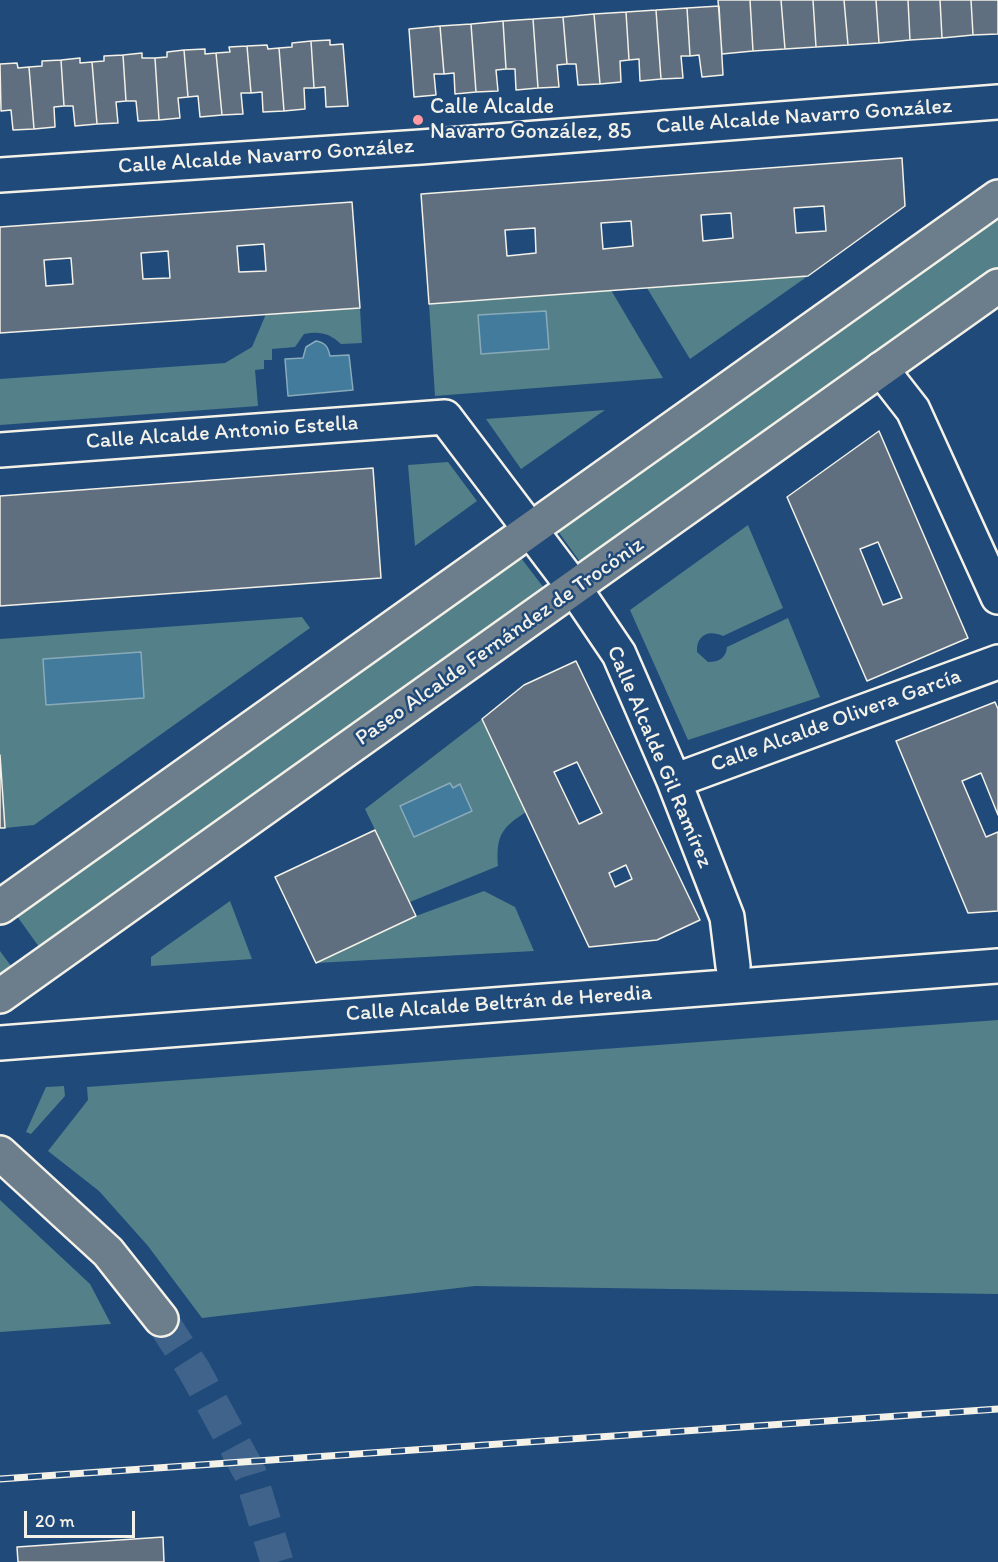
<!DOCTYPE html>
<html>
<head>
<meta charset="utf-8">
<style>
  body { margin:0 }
  #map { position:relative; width:998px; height:1562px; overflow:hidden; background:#1f4a7a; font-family:Itim,sans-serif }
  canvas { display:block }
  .scale { position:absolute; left:24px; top:1511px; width:111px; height:27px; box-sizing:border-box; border:3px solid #f4f1e8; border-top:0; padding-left:8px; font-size:18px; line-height:21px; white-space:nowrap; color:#f4f1e8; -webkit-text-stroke:4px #1f4a7a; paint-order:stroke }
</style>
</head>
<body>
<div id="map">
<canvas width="998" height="1562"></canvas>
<div class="scale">20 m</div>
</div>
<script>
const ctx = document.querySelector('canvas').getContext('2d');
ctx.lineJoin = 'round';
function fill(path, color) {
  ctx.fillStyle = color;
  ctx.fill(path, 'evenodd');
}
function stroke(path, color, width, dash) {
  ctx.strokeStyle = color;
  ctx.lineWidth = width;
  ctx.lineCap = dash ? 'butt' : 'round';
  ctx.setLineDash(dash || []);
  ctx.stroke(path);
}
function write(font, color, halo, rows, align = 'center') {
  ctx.font = font + ' Itim,sans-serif';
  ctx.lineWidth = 5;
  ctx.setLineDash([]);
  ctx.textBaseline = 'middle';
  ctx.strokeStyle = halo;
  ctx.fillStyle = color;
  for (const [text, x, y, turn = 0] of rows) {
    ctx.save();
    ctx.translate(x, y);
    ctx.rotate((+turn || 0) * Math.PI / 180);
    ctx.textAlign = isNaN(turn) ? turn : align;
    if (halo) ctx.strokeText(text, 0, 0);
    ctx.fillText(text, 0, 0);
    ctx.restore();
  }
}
fill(new Path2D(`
  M998,212V272L583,566L555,527Z
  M808,276L690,359L647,288Z
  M611,290L663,378L435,396L429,304Z
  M360,308L362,343L341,344C329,333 320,331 304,334L295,347L272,349V360H264V369L255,370L258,406L0,425V379L225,363L252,347L266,314Z
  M605,410L521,469L486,419Z
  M448,462L477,501L415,546L408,465Z
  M748,525L783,608L723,636C708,629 696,636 697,652L708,662C719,662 726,658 727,647L788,618L820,697L688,740L630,610Z
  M518,554L547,592L42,951L14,912Z
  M302,617L310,628L34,825L5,828L0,755V639Z
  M482,719L526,812C501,828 496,836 498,866L410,902L365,809Z
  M484,891L515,907L534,951L316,963L416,916Z
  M230,901L252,959L151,966V957Z
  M0,951L14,970L0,978Z
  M998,1020V1294L475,1286L202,1318L148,1246L99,1191L48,1151L88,1100L87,1087Z
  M64,1086L65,1096L31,1134L26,1132L46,1087Z
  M0,1200L90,1284L111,1324L0,1332Z`), '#548089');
const water = new Path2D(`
  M546,311L549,349L481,354L478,315Z
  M316,341C326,343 328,347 330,356L349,355L353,390L288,396L285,359L303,358L306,347Z
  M141,652L144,698L46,705L43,659Z
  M450,783L453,788L460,784L472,811L414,837L400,806Z`);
fill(water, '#427b9c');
stroke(water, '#89aaba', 1.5);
const building = new Path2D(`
  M718,0H750L753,51L722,54Z
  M750,0H781L785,49L753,51Z
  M781,0H813L816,47L785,49Z
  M813,0H844L848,45L816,47Z
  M844,0H876L879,43L848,45Z
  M876,0H908L910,40L879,43Z
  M908,0H940L942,38L910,40Z
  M940,0H971L973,35L942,38Z
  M971,0H998V34L973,35Z
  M719,6L723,75L702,77L699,55L690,56L687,8Z
  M687,8L690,56H681L683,78L661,79L656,10Z
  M656,10L661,79L640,81L639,59L629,60L626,12Z
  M626,12L629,60L620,61L621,82L600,84L594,14Z
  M594,14L600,84L578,85L576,64H567L563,17Z
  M563,17L567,64L557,65L559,87L538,88L533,19Z
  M533,19L538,88L516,90L515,69H506L503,21Z
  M503,21L506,69L496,70L498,91L476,92L471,24Z
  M471,24L476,92L455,94L454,73L444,74L440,26Z
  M440,26L444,74H434L436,95L414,97L409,29Z
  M330,40V45L343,44L348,106L326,107L325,87L314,88L311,41Z
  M311,41L314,88H304L305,109L284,111L279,48L292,47V43Z
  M267,45L268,49L279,48L284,111L263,112L262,92L251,93L247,46Z
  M247,46L251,93H241L243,114L222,115L216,53L230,52L229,47Z
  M205,49V54L216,53L222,115L200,117L198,96L188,97L184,50Z
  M184,50L188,97L178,98L180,118L159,120L155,58L167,57V52Z
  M142,53V58H155L159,120L138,121L136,101H126L123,55Z
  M123,55L126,101L116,102L118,123L97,124L92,62L104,61V56Z
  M80,58V63L92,62L97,124L75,126L73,106H64L61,60Z
  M61,60L64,106L54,107L55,127L34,129L29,67L42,66V61Z
  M17,63L18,68L29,67L34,129L13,130L11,110L1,111L0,64Z
  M902,158L905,206L808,276L429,304L421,194ZM824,206L826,231L796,233L794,208ZM731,213L733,238L703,241L701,215ZM631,221L633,246L603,249L601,223ZM535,228L536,253L507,256L505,230Z
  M352,202L360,308L0,333V227ZM264,244L266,271L239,272L237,246ZM168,251L170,278L143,279L141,253ZM71,258L73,284L46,286L44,260Z
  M879,431L968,638L867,681L787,497ZM878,542L902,598L883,605L860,549Z
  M373,468L381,578L0,606V496Z
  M576,661L700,920L657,940L589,947L482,719L524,685ZM577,762L602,813L579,824L554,772ZM626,865L632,879L615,887L609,873Z
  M995,702L998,709V815L981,773L962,781L986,837L998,832V911L968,913L896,741Z
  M0,755L5,828H0Z
  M375,830L416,916L316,963L275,877Z
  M163,1537L164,1562H18L17,1547Z`);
fill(building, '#5f6f7f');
stroke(building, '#f4f1e8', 1.5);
stroke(new Path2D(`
  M161,1319L194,1370L250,1473L277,1562`), '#3f638a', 33, [33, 16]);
const minor = new Path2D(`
  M0,175L421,147L998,102
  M881,369L913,410L998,597
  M0,450L445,417L575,589L619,654L674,781L727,917L733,966
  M674,781L998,662
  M0,1043L998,966`);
const major = new Path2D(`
  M0,907L998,197
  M0,996L998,286
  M0,1153L108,1252L161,1319`);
stroke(minor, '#f4f1e8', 38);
stroke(major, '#f4f1e8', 38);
stroke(minor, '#1f4a7a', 33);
stroke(major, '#6c7d8c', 33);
const rail = new Path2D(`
  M0,1479L998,1409`);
stroke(rail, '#f4f1e8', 7);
stroke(rail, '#1f4a7a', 4.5, [14]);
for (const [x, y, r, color] of [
  [418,120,6,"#ff9aa2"]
]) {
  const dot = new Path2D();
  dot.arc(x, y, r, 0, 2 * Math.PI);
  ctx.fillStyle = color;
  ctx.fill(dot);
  stroke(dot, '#1f4a7a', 2);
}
write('22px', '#f4f1e8', '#1f4a7a', [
  ["Calle Alcalde",430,107],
  ["Navarro González, 85",430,132]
], 'left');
write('22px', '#f4f1e8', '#1f4a7a', [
  ["Calle Alcalde Navarro González",804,117,-4],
  ["Calle Alcalde Navarro González",266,157,-4],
  ["Calle Alcalde Antonio Estella",222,433,-4],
  ["Paseo Alcalde Fernández de Trocóniz",500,642,-35],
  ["Calle Alcalde Olivera García",836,721,-20],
  ["Calle Alcalde Gil Ramírez",659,757,67],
  ["Calle Alcalde Beltrán de Heredia",499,1004,-4]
]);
</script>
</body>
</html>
